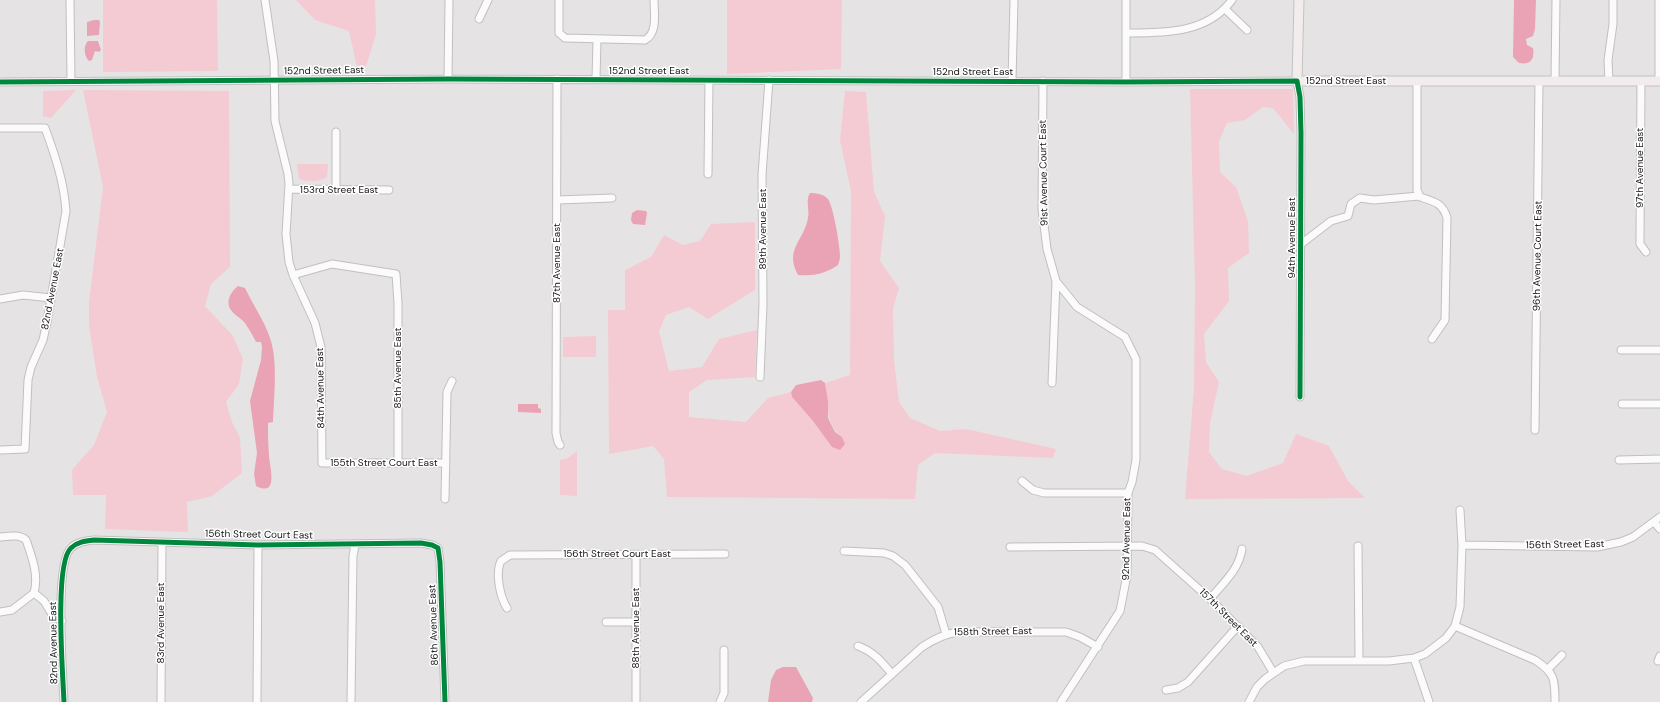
<!DOCTYPE html>
<html>
<head>
<meta charset="utf-8">
<style>
  body { margin:0 }
  canvas { display:block; background:#e6e3e4 }
</style>
</head>
<body>
<canvas width="1660" height="702"></canvas>
<script>
const ctx = document.querySelector('canvas').getContext('2d');
ctx.lineJoin = 'round';
function fill(path, color) {
  ctx.fillStyle = color;
  ctx.fill(path, 'evenodd');
}
function stroke(path, color, width, dash) {
  ctx.strokeStyle = color;
  ctx.lineWidth = width;
  ctx.lineCap = dash ? 'butt' : 'round';
  ctx.setLineDash(dash || []);
  ctx.stroke(path);
}
function write(font, color, halo, rows, align = 'center') {
  ctx.font = font + ' "DM Sans",sans-serif';
  ctx.lineWidth = 3;
  ctx.setLineDash([]);
  ctx.textBaseline = 'middle';
  ctx.strokeStyle = halo;
  ctx.fillStyle = color;
  for (const [text, x, y, turn = 0] of rows) {
    ctx.save();
    ctx.translate(x, y);
    ctx.rotate((+turn || 0) * Math.PI / 180);
    ctx.textAlign = isNaN(turn) ? turn : align;
    if (halo) ctx.strokeText(text, 0, 0);
    ctx.fillText(text, 0, 0);
    ctx.restore();
  }
}
fill(new Path2D(`
  M103,0H217L218,71L103,72Z
  M296,0H375L376,34L366,66L357,67L349,31L315,20Z
  M727,0H842L841,69L727,74Z
  M1190,89H1293L1294,134L1273,108L1263,107L1245,120L1227,123L1219,141L1220,172L1236,187L1248,221L1249,253L1228,268L1229,301L1204,334L1206,362L1219,382L1210,423L1209,452L1222,469L1247,476L1283,463L1296,434L1329,446L1348,481L1365,498L1185,499L1194,388L1195,287Z
  M76,90L51,118L43,116V91Z
  M83,90L229,91L230,267L211,284L205,306L233,336L243,359L239,384L226,402L232,422L240,438L242,473L212,496L187,502L188,532L105,529L106,495H73L72,470L94,445L107,412L97,377L89,325V302L103,187Z
  M845,91L866,92L874,192L885,216L880,261L899,288L893,309L894,360L899,402L910,418L940,431L966,429L1056,449L1053,458L935,453L918,465L915,499L667,497L664,459L653,446L609,454L608,310H625V270L651,257L664,235L683,245L700,241L711,224L755,222V290L708,319L689,307L666,315L659,331L669,371L702,367L719,339L757,330L755,377L707,380L689,392V417L746,422L768,398L791,392L792,397L813,421L842,437C824,423 829,403 825,383L850,375L851,191L840,140Z
  M297,164H328L327,177C321,182 306,182 299,179Z
  M596,336V357H563V337Z
  M577,451V496L560,495V460L568,458Z`), '#f4cbd3');
fill(new Path2D(`
  M1514,0H1536L1535,29L1533,36L1526,39L1527,45L1533,48C1535,60 1530,65 1519,63L1513,57Z
  M94,20H99L100,22L99,35L87,36V22Z
  M88,41H98L101,50L99,52L95,51L92,60L89,61C84,56 83,46 88,41Z
  M810,193C815,193 823,194 827,198C833,203 840,246 840,256C840,259 839,262 838,265C825,274 814,276 798,275C784,249 804,241 808,218C810,210 805,201 810,193Z
  M637,210L646,211L647,213L645,225L633,224L631,220L632,213Z
  M238,286L245,288C253,305 264,320 270,338C278,360 274,398 273,422L268,423C268,433 268,444 269,455C269,465 280,498 256,486L254,474L257,453L250,401L261,360L262,347L261,342H256C253,336 249,329 245,323C241,318 234,315 231,310C225,302 231,291 238,286Z
  M821,380L825,383L828,401V418L835,432L842,437L845,444L840,450L832,447L813,421L792,397L791,392L796,385Z
  M518,404H538V408L541,409V413L518,412Z
  M783,667H796L813,698L812,702H768L771,680L776,670Z`), '#eaa3b4');
const minor = new Path2D(`
  M70,0L71,81
  M265,0L274,61L275,121L288,174L289,184L286,234L289,262L293,275L315,323L321,347L322,463H446
  M559,0V33L565,38L645,40C658,33 654,13 654,0
  M1659,0V81
  M1225,9L1247,30
  M479,19L488,0
  M1126,33C1163,33 1207,34 1232,0
  M448,79L449,0
  M557,79L556,433L558,442L560,445
  M596,79L597,40
  M1012,81L1014,0
  M1043,81L1042,209L1047,249L1056,281L1052,383
  M1417,81V190L1420,197C1433,201 1443,203 1447,218L1445,320L1432,339
  M1555,81L1556,0
  M1609,81L1608,60L1613,24V0
  M0,82L448,79L1126,82L1297,81L1300,97L1301,133L1300,397
  M1126,82V0
  M1641,82L1640,238V244L1646,252
  M0,128H45C55,155 64,182 66,211L47,322L43,340L31,367L28,380L25,449L0,450
  M708,174L709,80
  M289,189L389,190
  M336,189V132
  M557,200L612,198
  M1301,244L1331,221L1348,216L1351,204L1360,198L1374,200L1419,196
  M293,275L332,264L396,274L398,303V463
  M1056,281L1077,307L1125,337L1136,359V460L1132,482L1128,493L1127,575L1120,611L1061,702
  M0,299L23,295L51,298
  M1621,350H1660
  M760,377L763,304L762,175L769,80
  M1622,404H1660
  M1535,430L1539,81
  M1619,460L1660,459
  M1022,481L1033,490L1044,493H1128
  M445,499L447,392L452,381
  M1654,522L1660,529
  M0,537C9,536 20,534 26,540C32,557 39,575 34,593
  M1462,545L1597,547L1621,542L1633,537L1660,517
  M1358,546L1359,661
  M1010,547L1142,546L1155,550L1210,599L1258,647L1273,672
  M844,551L884,553L893,556L905,565L938,607L946,634
  M1210,599C1223,583 1239,570 1242,549
  M507,608C500,597 495,573 501,561L510,555L725,554
  M0,612L12,610L34,593L44,601L53,616L62,621
  M606,622H636
  M1455,626L1535,660C1555,673 1555,679 1555,702
  M858,646C874,652 882,662 892,674
  M1414,658L1429,702
  M1658,661L1660,656
  M1548,669L1562,655
  M1166,690L1178,688L1188,682L1238,626
  M64,702C63,676 54,563 71,548C77,542 85,541 94,540L258,545L421,543L432,545L438,548L440,562L445,702
  M161,702L162,543
  M257,702L258,545
  M351,702L353,556L355,545
  M636,702V555
  M720,702L724,693V650
  M861,702L922,647C934,639 944,634 958,632H1066L1080,637L1098,647
  M1249,702L1257,687L1265,679L1284,666L1304,661H1389L1414,658L1425,654L1446,638L1455,626L1460,607L1462,545L1460,510`);
const major = new Path2D(`
  M1299,0L1297,81H1660`);
stroke(minor, '#c1bfc0', 9);
stroke(major, '#c3c2c2', 11);
stroke(minor, '#fbfbfb', 7);
stroke(major, '#f2eced', 9);
stroke(new Path2D(`
  M0,82L448,79L1126,82L1297,81L1300,97L1301,133L1300,397
  M64,702C63,676 54,563 71,548C77,542 85,541 94,540L258,545L421,543L432,545L438,548L440,562L445,702`), '#00873e', 5);
write('10px', '#171616', '#fff', [
  ["152nd Street East",324,71,-1],
  ["152nd Street East",649,71],
  ["152nd Street East",973,72],
  ["152nd Street East",1346,81],
  ["97th Avenue East",1640,168,-90],
  ["91st Avenue Court East",1044,173,-91],
  ["153rd Street East",339,190],
  ["89th Avenue East",763,229,-90],
  ["94th Avenue East",1292,238,-90],
  ["96th Avenue Court East",1538,256,-89],
  ["87th Avenue East",557,263,-90],
  ["82nd Avenue East",53,289,-79],
  ["85th Avenue East",398,368,-90],
  ["84th Avenue East",321,388,-91],
  ["155th Street Court East",384,463],
  ["156th Street Court East",259,535,1],
  ["92nd Avenue East",1127,539,-89],
  ["156th Street East",1565,545,-1],
  ["156th Street Court East",617,554],
  ["157th Street East",1228,618,45],
  ["83rd Avenue East",161,623,-90],
  ["86th Avenue East",434,625,-92],
  ["88th Avenue East",636,628,-90],
  ["158th Street East",993,632,-1],
  ["82nd Avenue East",54,643,-91]
]);
</script>
</body>
</html>
